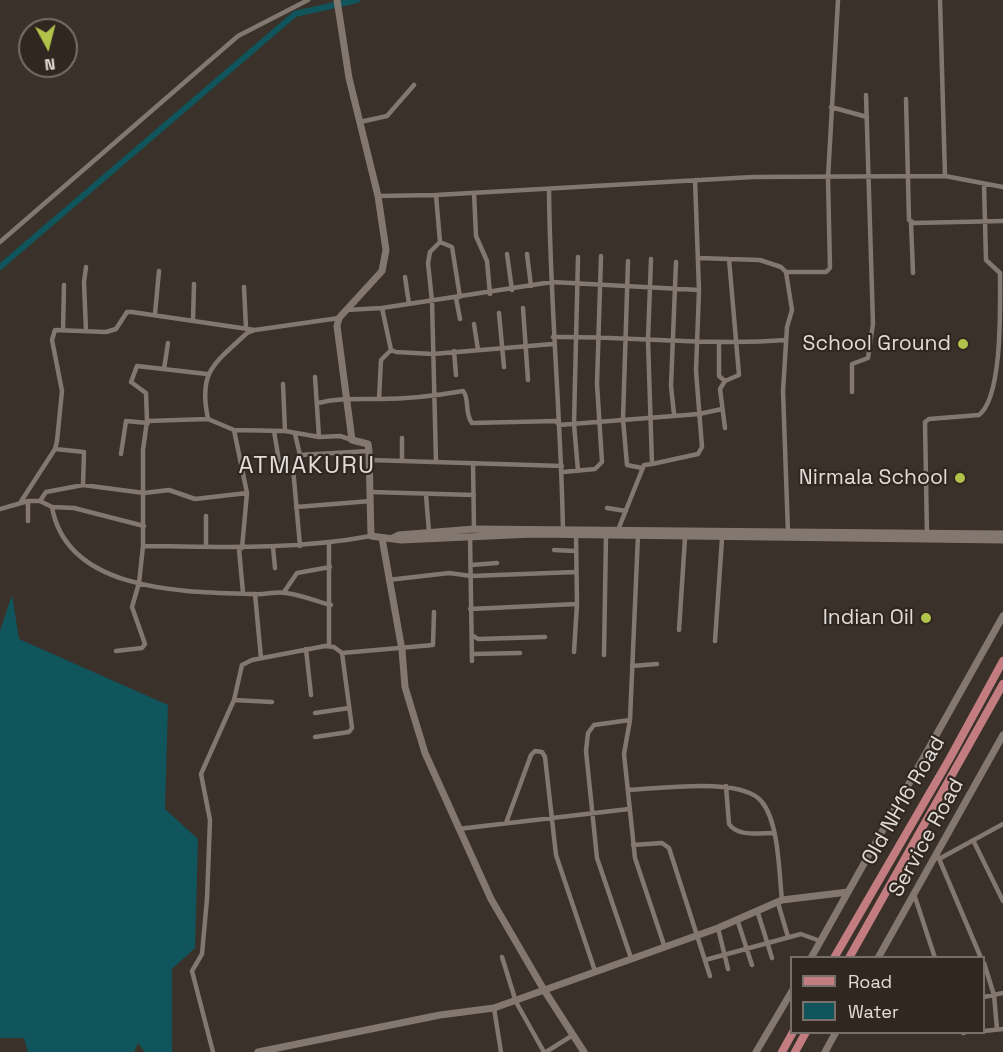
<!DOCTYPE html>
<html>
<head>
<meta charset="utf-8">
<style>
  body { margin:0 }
  #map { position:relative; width:1003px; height:1052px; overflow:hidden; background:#3a312a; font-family:"Space Grotesk",sans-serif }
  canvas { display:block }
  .legend { position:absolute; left:790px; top:956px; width:195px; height:78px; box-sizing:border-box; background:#302721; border:2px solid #776f6a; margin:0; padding:8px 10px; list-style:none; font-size:18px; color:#e2dcd8 }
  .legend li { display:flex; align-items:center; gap:12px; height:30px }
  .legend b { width:30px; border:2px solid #776f6a }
  .north { position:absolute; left:18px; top:18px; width:60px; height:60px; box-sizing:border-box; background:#302721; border:2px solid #776f6a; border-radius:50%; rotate:173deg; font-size:16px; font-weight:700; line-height:24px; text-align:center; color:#e2dcd8 }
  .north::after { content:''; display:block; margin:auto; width:21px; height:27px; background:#b2c34c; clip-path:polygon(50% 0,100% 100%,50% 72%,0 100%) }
</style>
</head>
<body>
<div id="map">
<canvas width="1003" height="1052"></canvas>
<ul class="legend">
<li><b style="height:8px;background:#c37d81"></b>Road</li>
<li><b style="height:16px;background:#0f555b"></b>Water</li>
</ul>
<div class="north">N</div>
</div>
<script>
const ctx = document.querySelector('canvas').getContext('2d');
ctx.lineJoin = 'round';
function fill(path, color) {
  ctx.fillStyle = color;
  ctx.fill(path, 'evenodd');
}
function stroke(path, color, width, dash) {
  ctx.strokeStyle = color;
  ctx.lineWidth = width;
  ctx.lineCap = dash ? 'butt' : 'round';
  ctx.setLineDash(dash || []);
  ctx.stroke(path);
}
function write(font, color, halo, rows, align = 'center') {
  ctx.font = font + ' "Space Grotesk",sans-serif';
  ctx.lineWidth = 4.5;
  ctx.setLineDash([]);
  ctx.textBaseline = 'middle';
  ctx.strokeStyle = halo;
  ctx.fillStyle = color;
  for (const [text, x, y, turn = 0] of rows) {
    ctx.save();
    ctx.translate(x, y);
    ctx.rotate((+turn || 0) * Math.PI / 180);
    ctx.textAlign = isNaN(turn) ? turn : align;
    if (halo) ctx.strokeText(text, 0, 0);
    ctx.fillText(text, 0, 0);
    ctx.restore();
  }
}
fill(new Path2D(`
  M12,595L19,639L168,705L165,809L198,839L195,948L172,969V1052H145L138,1043L134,1052H28L24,1038H0V631Z`), '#0f555b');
stroke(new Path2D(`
  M0,267L295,14L357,0`), '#0f555b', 6);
stroke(new Path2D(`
  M940,0L945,176
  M906,99L909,220L914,223L1003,221
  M831,107L867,117
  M360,122L387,116L414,85
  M549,190C550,304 561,417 563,531
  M474,193L476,236L487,261L490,294
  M436,195L440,242L452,247L460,297
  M378,196L436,195L753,177L945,176L1003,187
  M911,222L913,273
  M0,242L238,36L308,0
  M507,254L512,290
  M527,254L531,286
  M578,257L574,424L578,471
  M698,258L760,260L781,267L786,272L792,310L787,327L783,391L788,533
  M628,261L623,419L627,465L642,468
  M786,272H826L830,268L828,178L838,0
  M405,277L409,304
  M244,287L246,328
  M456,298L460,319
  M382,308L391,350L396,352L433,354L553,344
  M523,308L528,380
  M346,310L382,308L552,282L699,290
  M499,313L504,367
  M155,314L159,271
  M193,320L194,284
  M474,324L478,350
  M63,330L64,285
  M86,331L84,282L86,267
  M553,337C631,336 708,346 786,340
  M719,343V376L725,381L720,389L725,428
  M454,351L456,375
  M164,369L168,343
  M315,377L319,437
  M725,381L739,375L729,259
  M283,384L285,431
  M852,392V364L868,358L873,324L866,95
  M379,399L381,360L391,350
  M318,403C339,398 357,399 379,399C407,399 435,396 463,391C470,398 464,413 472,423L556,421L559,425L699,414L722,409
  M674,414L671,386L676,262
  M208,419C198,371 214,364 247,333L255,330L339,318
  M147,421L146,393L131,382L137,366L207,374
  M234,430L247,493L242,548L239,549L243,593
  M274,431L279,461
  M295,434L300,455L369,451
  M55,449L84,452L83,485
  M121,454L126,421L148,423
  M370,460L562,466
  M402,461V438
  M436,462L432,301L428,263L430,252L440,242
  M473,463L474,529
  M652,464L698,454L702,447L696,371L699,290L695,180
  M293,468L300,546
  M563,472L595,469L602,462L597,384L601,256
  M371,492L474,495
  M426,495L429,532
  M28,501V521
  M40,501L52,507L74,508L144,526
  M20,503L55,449L57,441L62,391L52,340L55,330L106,332L116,329L127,312H132L255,330
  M52,507C67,593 186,592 254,594C265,595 276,591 286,593C301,595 316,601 331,605
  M296,507L371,501
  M607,508L626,511
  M0,509L28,501H40L46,492L83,485L144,493L169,490L195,499L247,493
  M618,530L644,465L652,464L648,340L651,259
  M638,535L630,720L624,754L635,858L664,945
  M470,536L472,661
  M927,536L925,422L929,419L979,415C1003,397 1000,304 1000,273L986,260L984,184
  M329,544V646
  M143,546C220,547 295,550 371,536
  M206,547V516
  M273,547L275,568
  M554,550L575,551
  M471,565L497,563
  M388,580L449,573L471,576L576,572
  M284,592L297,573L330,567
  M255,594L261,658
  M470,609L577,604
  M679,630L685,538
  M472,635L478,639L545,637
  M715,641L722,539
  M306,649L311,695
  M116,651L142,648L145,644L132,607L139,583L143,546V450L147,421L208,419L234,430L285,431L319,437L340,436L352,440
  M574,652L577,604L576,535
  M472,654L520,653
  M604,655L606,535
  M632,666L657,664
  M234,700L272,702
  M315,713L349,708
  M630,720L594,725L588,733L586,751L597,858L631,958
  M315,737L349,732L352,728L342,653
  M726,786L729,824C738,837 759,833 773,833
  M628,790C657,789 743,776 762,802C779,823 779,873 782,900
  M506,823L531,755L535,751L542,752L545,757L556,855L595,971
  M458,829L629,809
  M973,840L1003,901
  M633,845L662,843L669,848L710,976
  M937,854L981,958
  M939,859L1003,824
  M914,894L935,958
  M778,903L788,937
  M757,910L772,958
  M737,919L752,965
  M718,928L728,969
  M502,957L516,1002L544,1052
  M705,960L801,934L820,941
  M984,963L994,995L997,1029
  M984,997L1003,993
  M494,1008L501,1052
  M984,1031L1003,1029
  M963,1033L966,1032
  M213,1052L192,971L202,954L207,899L210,820L201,774L234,700L242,665L252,660L325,646L334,647L342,653L433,645L434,612
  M546,1052L573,1035`), '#827870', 4.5);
stroke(new Path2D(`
  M337,0L349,78L378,196L386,250L382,271L339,318L337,326L352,440L368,444L369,451L371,536L401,540L533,534L1003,540
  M382,538L402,650L405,687L425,753L491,899L544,990L584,1052
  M393,538L399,535L474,529L1003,534
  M811,958L1003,616
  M878,958L1003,735
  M258,1052L440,1015L494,1008L718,928L782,900L848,892
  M756,1052L792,991
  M825,1052L836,1032`), '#827870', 7);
stroke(new Path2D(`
  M834,958L950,758L1003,661
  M849,958L1003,684
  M782,1052L793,1032
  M795,1052L806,1032`), '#c37d81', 8);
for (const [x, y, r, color] of [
  [963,344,6,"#b2c34c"],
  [960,478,6,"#b2c34c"],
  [926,618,6,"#b2c34c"]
]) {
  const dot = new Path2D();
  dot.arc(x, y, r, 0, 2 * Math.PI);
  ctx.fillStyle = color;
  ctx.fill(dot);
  stroke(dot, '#302721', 2);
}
write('21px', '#e2dcd8', '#302721', [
  ["School Ground",951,344],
  ["Nirmala School",948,478],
  ["Indian Oil",914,618]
], 'right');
write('21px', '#e2dcd8', '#302721', [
  ["Old NH16 Road",904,801,-60],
  ["Service Road",927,838,-61]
]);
ctx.letterSpacing = '1.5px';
write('24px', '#e2dcd8', '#302721', [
  ["ATMAKURU",307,466]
]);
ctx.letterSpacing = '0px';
</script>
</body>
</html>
